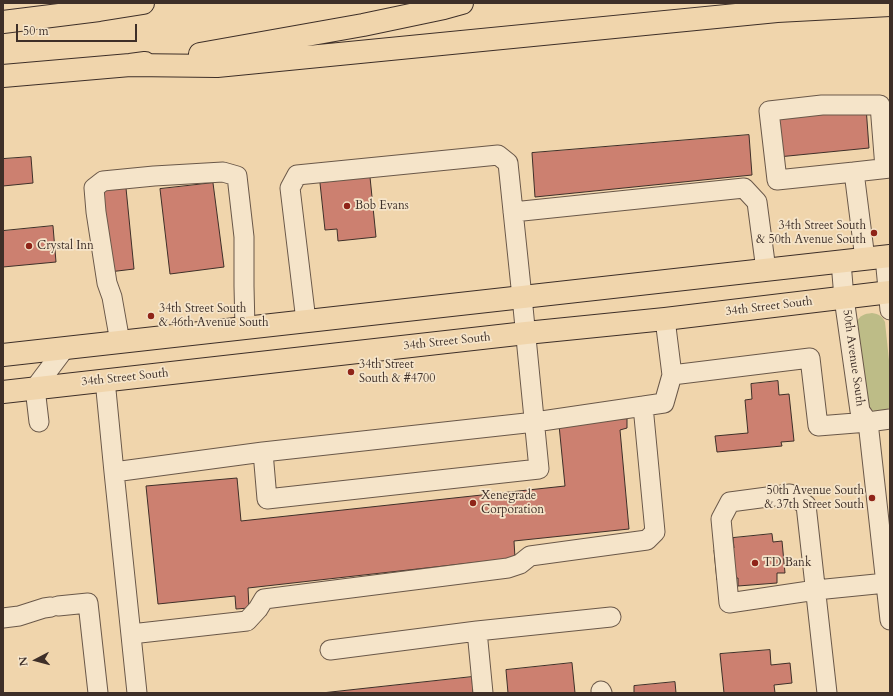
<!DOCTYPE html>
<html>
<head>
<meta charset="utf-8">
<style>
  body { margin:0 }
  #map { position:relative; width:893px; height:696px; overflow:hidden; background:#f0d5ac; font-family:Cardo,serif }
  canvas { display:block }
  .frame { position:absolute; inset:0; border:4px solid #3e2f28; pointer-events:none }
  .north { position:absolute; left:16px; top:640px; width:40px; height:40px; -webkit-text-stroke:3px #f5e4c9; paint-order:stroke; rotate:264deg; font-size:11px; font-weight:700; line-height:16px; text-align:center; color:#3e2f28 }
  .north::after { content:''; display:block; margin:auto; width:14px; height:18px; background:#3e2f28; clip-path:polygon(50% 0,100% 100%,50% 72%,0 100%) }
  .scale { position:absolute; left:16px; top:24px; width:121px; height:18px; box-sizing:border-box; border:2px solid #3e2f28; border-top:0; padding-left:5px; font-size:12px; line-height:14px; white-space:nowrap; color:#3e2f28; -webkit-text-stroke:3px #f5e4c9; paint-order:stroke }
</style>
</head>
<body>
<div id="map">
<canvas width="893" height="696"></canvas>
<div class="frame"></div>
<div class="north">N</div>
<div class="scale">50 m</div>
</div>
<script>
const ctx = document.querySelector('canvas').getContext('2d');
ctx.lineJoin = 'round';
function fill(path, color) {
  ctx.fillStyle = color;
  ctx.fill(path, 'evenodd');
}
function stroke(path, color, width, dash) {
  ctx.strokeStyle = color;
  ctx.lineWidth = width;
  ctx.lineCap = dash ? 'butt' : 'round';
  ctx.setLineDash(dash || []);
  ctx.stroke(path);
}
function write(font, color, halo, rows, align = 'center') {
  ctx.font = font + ' Cardo,serif';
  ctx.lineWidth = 3.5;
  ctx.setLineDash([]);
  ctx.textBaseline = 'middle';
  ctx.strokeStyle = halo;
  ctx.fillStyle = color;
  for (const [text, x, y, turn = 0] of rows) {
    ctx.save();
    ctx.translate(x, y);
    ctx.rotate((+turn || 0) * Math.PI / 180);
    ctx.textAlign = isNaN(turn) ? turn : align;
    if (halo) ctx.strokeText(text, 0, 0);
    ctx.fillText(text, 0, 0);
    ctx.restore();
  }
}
fill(new Path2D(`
  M872,313C879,314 882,316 885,322L890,370V407C882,416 874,413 867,405L856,323C860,315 864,314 872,313Z`), '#bdbc87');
const building = new Path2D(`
  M866,107L869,148L778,157L774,116Z
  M749,135L752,175L535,197L532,153Z
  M31,157L33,183L3,186V159Z
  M370,177L376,237L338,241L337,229L325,230L320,183Z
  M213,183L224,267L170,274L160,189Z
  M126,188L134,269L109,272L101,191Z
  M53,226L56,262L3,267V231Z
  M778,381L779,395L789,394L794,441L781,442L782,446L717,452L715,436L748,433L745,400L752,399L751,384Z
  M627,419V428L620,430L629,529L514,541L515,558L248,588L249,608L236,609L235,596L158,604L146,486L237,478L241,521L565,486L559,425Z
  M772,534L773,542L782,541L785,573H777V583L738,586V578L717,580L714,550L734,548L733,538Z
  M770,650L771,665L790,663L792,683L774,685L775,693H724L720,654Z
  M572,663L575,693H508L506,670Z
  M472,677L473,693H322Z
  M675,682L676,693H634V686Z`);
fill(building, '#cc8070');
stroke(building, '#3e2f28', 1);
const minor = new Path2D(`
  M854,172L777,180L769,111L822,105H880L885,168
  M513,212L744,188L757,202L766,270
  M885,257L890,310
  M865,259L854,172L890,168
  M841,262L844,298L860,411L868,422L890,620
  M120,342L112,297L107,283L96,212L94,188L103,181L154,176L223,172L237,176L244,237V286L245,328
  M672,375L810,358L818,426L868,422L890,419
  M105,380L114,472L263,452L267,499L539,469L522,297L508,163L498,155L297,175L290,188L306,321
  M39,422L35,388L65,348
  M263,452L535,422L664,403L672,375L665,319
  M114,472L137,693
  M58,606L88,603L98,693
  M3,618L19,616L44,608L51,607
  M477,631L483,693
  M131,634L247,621L258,609L264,599L508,568L520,564L530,556L647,540L655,532L643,406
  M330,650L477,631L611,617
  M601,691L602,693
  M827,693L806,505L790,494L730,502L721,519L729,603L816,590L886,583L890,579`);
const highway = new Path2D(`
  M3,22L99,10L143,3
  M200,54L363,25L444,8L462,3
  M130,65L217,66L777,11L890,5
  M3,76L130,65L145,63
  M3,355L890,256
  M3,392L526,333L665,319L890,292`);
stroke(minor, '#6a5849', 21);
stroke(highway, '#3e2f28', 24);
stroke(minor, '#f5e4c9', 19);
stroke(highway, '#f0d5ac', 22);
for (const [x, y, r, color] of [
  [347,206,4,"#8f2418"],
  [874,233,4,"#8f2418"],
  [29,246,4,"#8f2418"],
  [151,316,4,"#8f2418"],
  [351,372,4,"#8f2418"],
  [872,498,4,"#8f2418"],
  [473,503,4,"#8f2418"],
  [755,563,4,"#8f2418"]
]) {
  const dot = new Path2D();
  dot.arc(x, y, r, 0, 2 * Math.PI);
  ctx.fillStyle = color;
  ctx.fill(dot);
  stroke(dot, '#f5e4c9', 1.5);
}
write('12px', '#3e2f28', '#f5e4c9', [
  ["Bob Evans",355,206],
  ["34th Street South",866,226,"right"],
  ["& 50th Avenue South",866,240,"right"],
  ["Crystal Inn",37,246],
  ["34th Street South",159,309],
  ["& 46th Avenue South",159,323],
  ["34th Street",359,365],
  ["South & #4700",359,379],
  ["50th Avenue South",864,491,"right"],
  ["& 37th Street South",864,505,"right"],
  ["Xenegrade",481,496],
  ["Corporation",481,510],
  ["TD Bank",763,563]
], 'left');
write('12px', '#3e2f28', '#f5e4c9', [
  ["34th Street South",769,307,-7],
  ["34th Street South",447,342,-6],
  ["50th Avenue South",853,358,82],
  ["34th Street South",125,378,-6]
]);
</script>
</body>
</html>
